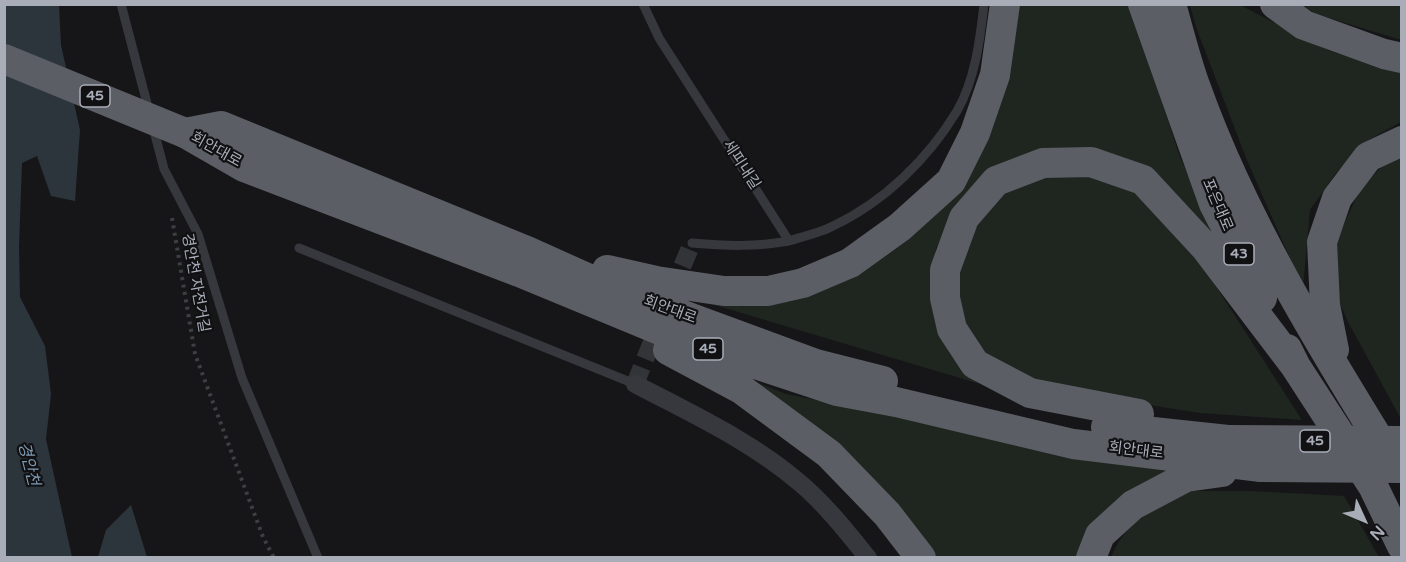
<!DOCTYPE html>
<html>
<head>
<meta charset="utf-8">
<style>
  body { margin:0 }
  #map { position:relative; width:1406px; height:562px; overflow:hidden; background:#161618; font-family:"Varela Round",sans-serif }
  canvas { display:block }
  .frame { position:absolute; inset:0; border:6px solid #a8adb8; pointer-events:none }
  .north { position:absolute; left:1334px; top:490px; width:60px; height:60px; -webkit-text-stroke:4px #111113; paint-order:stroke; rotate:134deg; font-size:16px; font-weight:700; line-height:24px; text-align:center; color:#a8adb8 }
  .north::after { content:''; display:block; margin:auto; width:21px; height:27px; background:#a8adb8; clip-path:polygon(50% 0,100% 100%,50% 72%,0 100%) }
</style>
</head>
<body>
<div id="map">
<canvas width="1406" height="562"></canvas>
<div class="frame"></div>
<div class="north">N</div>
</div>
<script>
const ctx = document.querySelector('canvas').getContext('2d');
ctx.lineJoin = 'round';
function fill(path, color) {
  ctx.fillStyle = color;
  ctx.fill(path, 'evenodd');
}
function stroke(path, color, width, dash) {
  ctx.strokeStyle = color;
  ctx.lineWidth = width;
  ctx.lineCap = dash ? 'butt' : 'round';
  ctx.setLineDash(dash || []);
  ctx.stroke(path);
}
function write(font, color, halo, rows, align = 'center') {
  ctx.font = font + ' "Varela Round","Noto Sans KR",sans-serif';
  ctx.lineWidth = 4.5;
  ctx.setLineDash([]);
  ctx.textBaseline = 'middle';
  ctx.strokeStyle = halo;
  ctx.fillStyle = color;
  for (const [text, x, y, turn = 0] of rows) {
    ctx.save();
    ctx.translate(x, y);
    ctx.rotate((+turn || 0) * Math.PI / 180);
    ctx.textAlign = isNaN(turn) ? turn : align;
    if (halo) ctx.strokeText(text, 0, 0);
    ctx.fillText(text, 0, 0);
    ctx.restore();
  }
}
fill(new Path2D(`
  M1018,5H1130L1180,157L1211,224L1209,232L1094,151L965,198L936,248L933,297L941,335L980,384L708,303L766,301L942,204Z
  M1190,5H1240L1330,51L1401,72V122L1367,141L1336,173L1310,210L1303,288L1246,158L1196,27Z
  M1302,5H1401V40L1316,14Z
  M1401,155V419L1347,320L1331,283L1337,240L1360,189L1388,160Z
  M1091,173L1137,187L1179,229L1302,420L1200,413L1073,393L1014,378L968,341L953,274L986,207L1011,188L1043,175Z
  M715,366L786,394L1170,470L1080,557H934Z
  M1188,491H1251L1344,496L1379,557L1111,558C1123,523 1157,505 1188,491Z`), '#1e261f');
fill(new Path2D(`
  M4,5H59L61,45L80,130L75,201L51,196L37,156L22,163L19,247L20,297L45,346L51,394L46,439L72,557H5Z
  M131,505L147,557H98L106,530Z`), '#2c353c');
stroke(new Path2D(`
  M672,291L692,243
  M635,384L660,322`), '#333438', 18, [18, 9]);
stroke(new Path2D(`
  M172,218L195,354L263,537L274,558`), '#3d3f44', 4, [3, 4.5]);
stroke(new Path2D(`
  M121,4L149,111
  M643,4L659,38L789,241C755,247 726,246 692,243
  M153,127L164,169L198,234L242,378L318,558
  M789,241C804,236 820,233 833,226C884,202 928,159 957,111C975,80 980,40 984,4
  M299,248L635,384`), '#37383d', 9);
stroke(new Path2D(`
  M635,384C692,414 751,441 800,483C825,504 847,532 868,558`), '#37383d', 18);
stroke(new Path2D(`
  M1143,4L1214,204L1262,298
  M1171,4C1179,32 1186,61 1196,88C1242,217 1319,343 1391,459
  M1275,4L1304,25L1384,54L1402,58
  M185,133L244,167L519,272L686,341L837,391L896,402L1073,444L1261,467
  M185,133L221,126L529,252L607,287L816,364L883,381
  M607,270L656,281L724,291H768L803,283L850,263L900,227L951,181L975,133L995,75L1005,4
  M1287,349L1296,367L1373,486L1402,546
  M668,350L741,389L829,454L887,514L921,558
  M1334,350L1325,305L1322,242L1337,198L1368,157L1402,141
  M1139,414L1030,393L975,364L952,329L945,298V270L964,218L996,181L1043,163L1091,162L1143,180L1205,247L1296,367
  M1106,427L1228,440
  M1091,558L1100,535L1133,505L1186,477L1222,472`), '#5b5e65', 30);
stroke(new Path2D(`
  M4,59L185,133
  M1228,440L1402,441
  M1261,467L1402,468`), '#5b5e65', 30);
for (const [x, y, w] of [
  [95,96,30],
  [1239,254,30],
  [708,349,30],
  [1315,441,30]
]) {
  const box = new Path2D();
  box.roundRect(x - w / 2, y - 11, w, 22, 4.5);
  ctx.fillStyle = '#111113';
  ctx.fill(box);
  stroke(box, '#a8adb8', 1.5);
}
write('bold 14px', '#a8adb8', null, [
  ["45",95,96],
  ["43",1239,254],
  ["45",708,349],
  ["45",1315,441]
]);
write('15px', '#a8adb8', '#111113', [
  ["회안대로",216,150,29],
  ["세피내길",741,165,57],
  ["포은대로",1217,205,67],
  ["경안천 자전거길",195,283,80],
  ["회안대로",670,310,20],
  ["회안대로",1136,451,7]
]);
write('italic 16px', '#7f9bb3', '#111113', [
  ["경안천",28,464,76]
]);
</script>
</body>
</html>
